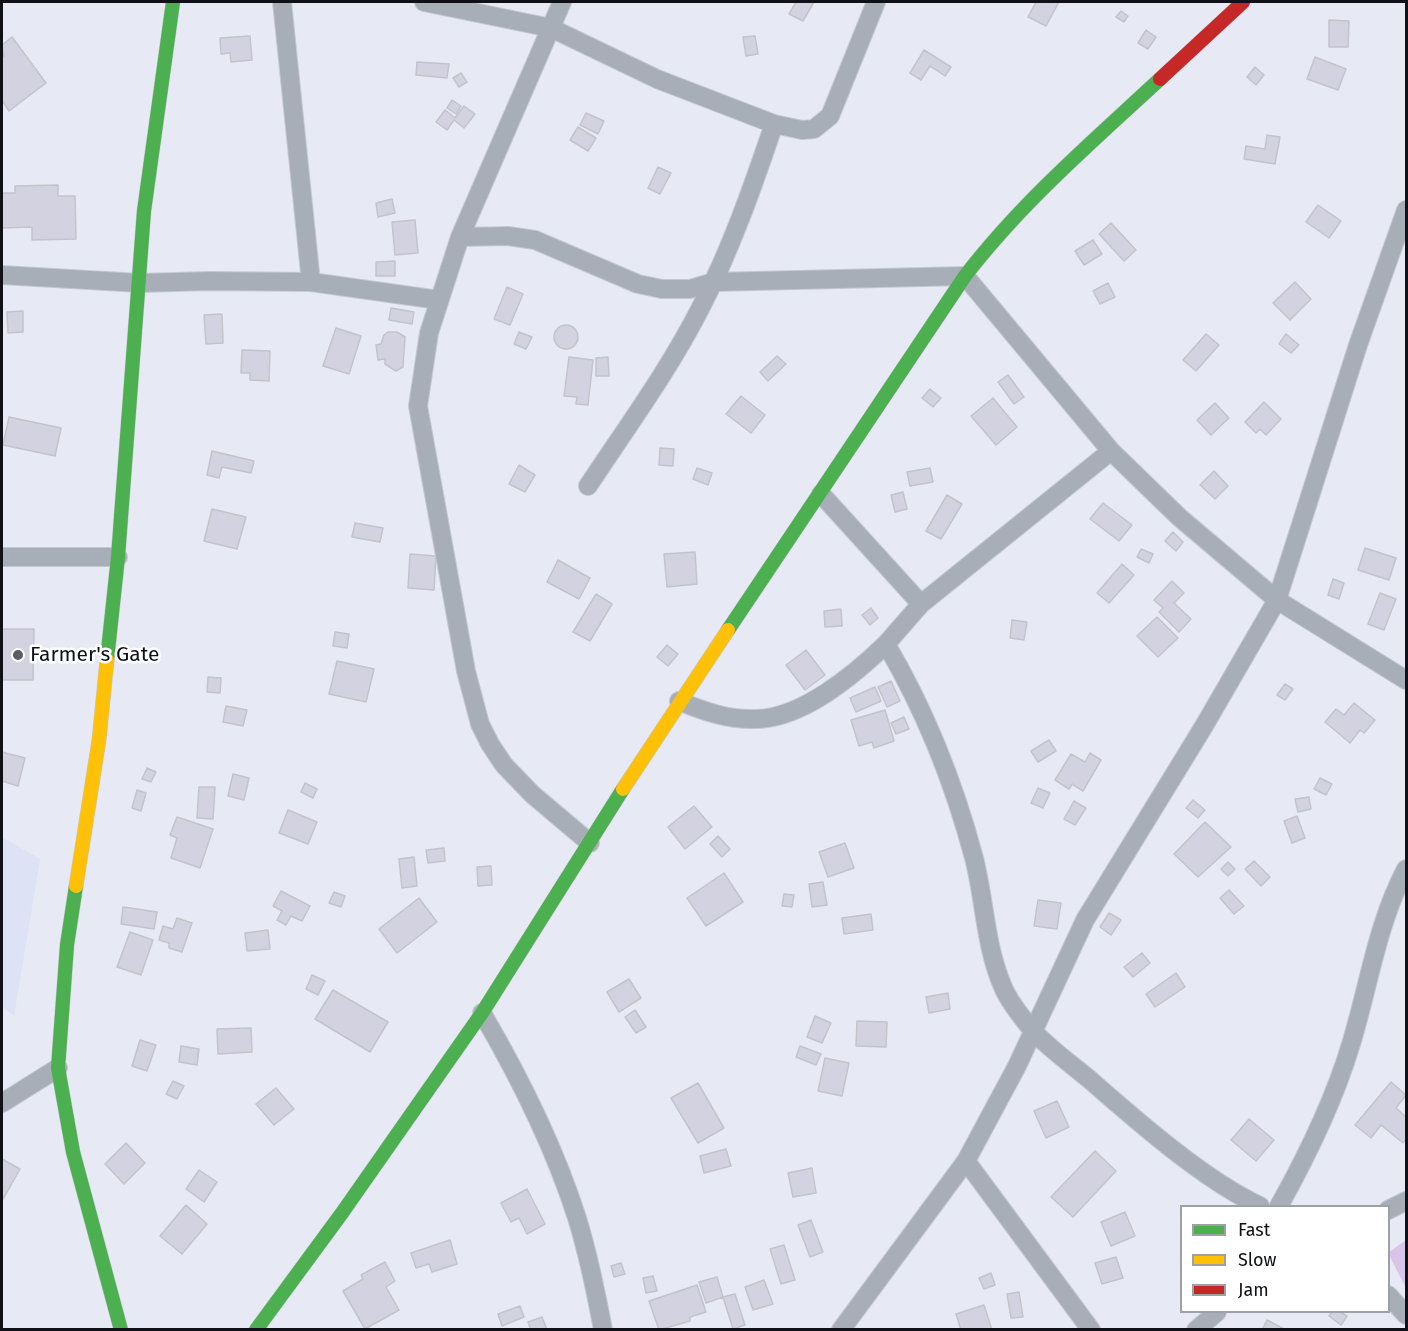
<!DOCTYPE html>
<html>
<head>
<meta charset="utf-8">
<style>
  body { margin:0 }
  #map { position:relative; width:1408px; height:1331px; overflow:hidden; background:#e7eaf4; font-family:"Fira Sans",sans-serif }
  canvas { display:block }
  .frame { position:absolute; inset:0; border:3px solid #101118; pointer-events:none }
  .legend { position:absolute; left:1180px; top:1205px; width:210px; height:108px; box-sizing:border-box; background:#fff; border:2px solid #9fa0a3; margin:0; padding:8px 10px; list-style:none; font-size:18px; color:#101118 }
  .legend li { display:flex; align-items:center; gap:12px; height:30px }
  .legend b { width:30px; border:2px solid #9fa0a3 }
</style>
</head>
<body>
<div id="map">
<canvas width="1408" height="1331"></canvas>
<div class="frame"></div>
<ul class="legend">
<li><b style="height:8px;background:#4caf50"></b>Fast</li>
<li><b style="height:8px;background:#ffc107"></b>Slow</li>
<li><b style="height:8px;background:#c62828"></b>Jam</li>
</ul>
</div>
<script>
const ctx = document.querySelector('canvas').getContext('2d');
ctx.lineJoin = 'round';
function fill(path, color) {
  ctx.fillStyle = color;
  ctx.fill(path, 'evenodd');
}
function stroke(path, color, width, dash) {
  ctx.strokeStyle = color;
  ctx.lineWidth = width;
  ctx.lineCap = dash ? 'butt' : 'round';
  ctx.setLineDash(dash || []);
  ctx.stroke(path);
}
function write(font, color, halo, rows, align = 'center') {
  ctx.font = font + ' "Fira Sans",sans-serif';
  ctx.lineWidth = 5;
  ctx.setLineDash([]);
  ctx.textBaseline = 'middle';
  ctx.strokeStyle = halo;
  ctx.fillStyle = color;
  for (const [text, x, y, turn = 0] of rows) {
    ctx.save();
    ctx.translate(x, y);
    ctx.rotate((+turn || 0) * Math.PI / 180);
    ctx.textAlign = isNaN(turn) ? turn : align;
    if (halo) ctx.strokeText(text, 0, 0);
    ctx.fillText(text, 0, 0);
    ctx.restore();
  }
}
fill(new Path2D(`
  M2,837L40,859L14,1016L2,1007Z`), '#dde2f5');
fill(new Path2D(`
  M1406,1240V1288L1388,1253Z`), '#d9c4ea');
const building = new Path2D(`
  M796,2H814L803,21L789,14Z
  M1036,2H1059L1046,26L1028,17Z
  M1121,11L1128,16L1124,22L1116,17Z
  M1329,20L1349,21L1348,47H1329Z
  M1146,30L1156,37L1148,49L1138,43Z
  M250,36L252,60L231,62L230,53L221,54L220,38Z
  M755,36L758,54L746,56L743,37Z
  M12,37L46,83L9,111L2,100V58L4,56L2,45Z
  M924,50L951,67L945,76L930,66L921,80L910,73Z
  M1315,57L1346,69L1338,90L1307,79Z
  M417,62L449,64L447,78L416,75Z
  M1255,67L1264,75L1256,85L1247,77Z
  M461,73L467,82L459,87L453,78Z
  M452,100L461,106L456,114L447,108Z
  M464,106L475,114L464,128L454,120L447,130L436,122L445,110L455,118Z
  M586,113L604,121L598,134L580,125Z
  M578,127L596,138L588,151L570,140Z
  M1267,135L1280,137L1275,164L1244,159L1246,146L1265,149Z
  M658,167L671,173L660,194L648,188Z
  M58,185V196H75L76,239L32,240V227L2,228V193H15V186Z
  M392,199L395,213L378,217L376,203Z
  M1318,205L1341,221L1329,238L1306,222Z
  M415,220L418,253L395,255L392,222Z
  M1111,223L1136,250L1124,261L1099,234Z
  M1093,240L1102,254L1084,265L1075,251Z
  M395,261V276H376V262Z
  M1295,282L1311,299L1290,320L1273,303Z
  M1108,283L1115,297L1100,304L1093,291Z
  M507,287L523,294L510,325L494,319Z
  M391,308L414,312L412,324L389,320Z
  M23,311V332L8,333L7,312Z
  M222,314L223,343L206,344L204,315Z
  M554 337a12 12 0 1 1 24 0a12 12 0 1 1-24 0Z
  M336,328L361,336L349,374L323,366Z
  M388,332H397L405,337L403,367L396,371L385,364V359L378,360L376,345L381,344L384,335Z
  M519,332L532,337L526,349L514,344Z
  M1206,334L1219,345L1196,371L1183,360Z
  M1286,334L1299,345L1291,353L1279,344Z
  M242,350L270,351L269,381L250,380V373H241Z
  M777,356L786,364L768,381L760,372Z
  M569,357L593,360L588,405L576,404L577,397L564,396Z
  M608,357L609,376H596V358Z
  M1008,375L1024,397L1014,404L998,382Z
  M930,389L941,398L933,407L922,398Z
  M741,396L765,415L751,433L726,414Z
  M993,398L1017,427L996,445L971,416Z
  M1264,402L1281,419L1266,435L1260,429L1256,433L1245,422Z
  M1215,403L1229,418L1211,435L1197,420Z
  M9,417L61,428L55,456L3,445Z
  M660,448L674,449L673,466L659,465Z
  M212,451L254,461L251,473L222,467L219,478L207,475Z
  M519,465L535,475L525,492L509,484Z
  M697,468L712,473L708,485L693,479Z
  M930,468L933,482L910,486L907,472Z
  M1214,471L1228,486L1215,499L1200,485Z
  M903,492L907,509L895,512L891,495Z
  M947,495L962,504L941,539L926,531Z
  M1103,503L1132,525L1119,541L1090,519Z
  M212,509L246,517L237,549L204,541Z
  M355,523L383,528L380,542L352,537Z
  M1173,532L1183,542L1176,551L1165,541Z
  M1365,548L1396,558L1389,580L1358,570Z
  M1141,549L1153,554L1149,563L1137,557Z
  M695,552L697,584L667,587L664,554Z
  M410,554L436,556L434,590L408,588Z
  M558,560L590,578L579,599L547,582Z
  M1122,564L1134,575L1109,603L1097,593Z
  M1333,579L1344,583L1339,599L1328,595Z
  M1172,581L1184,593L1174,603L1191,619L1179,632L1159,612L1163,608L1154,600Z
  M1380,593L1396,599L1384,630L1368,624Z
  M596,594L612,604L590,641L573,632Z
  M871,608L878,618L870,625L862,615Z
  M841,609L842,626L825,627L824,611Z
  M1157,617L1178,638L1158,657L1137,636Z
  M1012,620L1027,622L1024,640L1010,638Z
  M2,629H34L33,680H2Z
  M335,632L349,634L347,648L333,646Z
  M667,645L678,654L668,666L657,657Z
  M806,650L825,675L805,690L786,665Z
  M337,661L374,669L366,702L329,694Z
  M208,677L221,678L220,693L207,692Z
  M891,681L900,701L887,707L878,687Z
  M1285,684L1293,689L1285,700L1277,695Z
  M875,687L881,701L856,712L850,698Z
  M1354,703L1375,720L1364,733L1360,730L1350,743L1325,722L1336,709L1344,715Z
  M226,706L247,710L243,726L223,722Z
  M885,710L894,741L874,748L872,742L859,746L851,720Z
  M904,717L909,729L896,734L891,723Z
  M1049,740L1056,751L1038,762L1031,751Z
  M2,752L25,758L18,786L2,781Z
  M1090,753L1101,760L1083,791L1072,784L1069,789L1055,780L1071,754L1085,762Z
  M147,768L156,772L151,782L142,779Z
  M233,774L249,778L244,800L228,796Z
  M1320,778L1332,784L1326,795L1314,789Z
  M305,783L317,789L313,798L301,792Z
  M199,787H215L213,819L197,818Z
  M1038,788L1050,793L1043,808L1031,803Z
  M137,790L146,793L141,811L132,808Z
  M1309,797L1311,809L1298,812L1295,799Z
  M1193,800L1205,810L1198,818L1186,808Z
  M1074,801L1086,808L1075,825L1064,819Z
  M694,806L712,827L685,849L668,827Z
  M288,810L317,822L308,844L279,833Z
  M1297,816L1305,838L1292,843L1284,821Z
  M177,817L213,829L200,868L171,858L177,838L170,835Z
  M1205,822L1231,847L1198,877L1174,854Z
  M718,836L730,849L722,857L710,844Z
  M845,843L854,868L828,877L819,852Z
  M444,848L445,861L428,863L426,850Z
  M414,857L417,886L402,888L399,859Z
  M1254,861L1270,877L1261,886L1245,869Z
  M1228,862L1235,869L1228,876L1221,869Z
  M491,866L492,885L478,886L477,867Z
  M724,873L743,902L706,926L687,898Z
  M823,882L827,905L812,907L809,884Z
  M1229,890L1244,906L1234,914L1220,898Z
  M281,891L310,906L302,921L291,916L286,925L277,920L282,911L273,906Z
  M334,892L345,896L341,907L329,903Z
  M784,894L794,895L792,907L782,906Z
  M419,898L437,922L397,953L379,929Z
  M1038,900L1061,903L1057,929L1034,926Z
  M123,907L157,912L154,929L121,924Z
  M1109,913L1121,920L1111,935L1100,927Z
  M871,914L873,930L844,934L842,918Z
  M177,918L192,923L182,952L169,948V943L159,940L163,926L173,929Z
  M268,930L270,949L247,951L245,933Z
  M130,932L153,940L141,975L117,967Z
  M1142,953L1150,963L1133,977L1124,967Z
  M1176,973L1185,987L1155,1007L1146,994Z
  M312,975L325,981L318,995L306,989Z
  M629,979L641,998L619,1012L607,992Z
  M333,990L388,1022L370,1052L315,1019Z
  M948,993L950,1009L929,1013L926,997Z
  M635,1010L646,1027L636,1033L625,1017Z
  M815,1016L831,1023L822,1043L807,1037Z
  M857,1021L887,1022L886,1047L856,1046Z
  M251,1028L252,1052L218,1054L217,1029Z
  M140,1040L156,1045L147,1071L132,1066Z
  M181,1046L199,1049L197,1065L179,1062Z
  M800,1046L821,1054L816,1065L796,1057Z
  M825,1058L849,1063L842,1096L818,1091Z
  M173,1081L184,1086L177,1099L166,1094Z
  M1391,1082L1406,1095L1396,1108L1406,1117V1139L1403,1143L1381,1125L1371,1138L1355,1125Z
  M698,1083L724,1128L698,1143L671,1098Z
  M276,1088L294,1109L274,1125L256,1104Z
  M1057,1101L1069,1127L1046,1138L1034,1111Z
  M1249,1119L1274,1140L1256,1161L1231,1140Z
  M126,1143L145,1163L124,1184L105,1164Z
  M726,1149L731,1166L704,1173L700,1156Z
  M1095,1151L1116,1171L1073,1217L1051,1197Z
  M2,1159L20,1169L2,1201Z
  M812,1168L816,1193L793,1197L788,1173Z
  M199,1170L217,1182L204,1202L186,1189Z
  M527,1189L545,1224L527,1234L519,1218L511,1222L501,1203Z
  M186,1205L207,1224L182,1254L160,1236Z
  M1125,1212L1135,1236L1111,1246L1101,1222Z
  M811,1220L823,1252L810,1257L798,1225Z
  M450,1240L457,1264L432,1272L429,1264L416,1268L411,1253Z
  M784,1245L795,1280L781,1284L770,1249Z
  M1116,1257L1123,1278L1102,1284L1095,1263Z
  M385,1262L395,1281L386,1287L399,1310L365,1329L343,1291L363,1279L361,1275Z
  M621,1263L625,1274L614,1277L611,1266Z
  M991,1273L995,1285L984,1289L979,1278Z
  M653,1276L657,1291L646,1293L643,1278Z
  M717,1277L723,1297L706,1303L699,1282Z
  M764,1280L773,1304L753,1310L745,1287Z
  M697,1285L706,1312L690,1317V1321L659,1330L649,1301Z
  M1019,1292L1023,1317L1011,1318L1007,1294Z
  M735,1294L745,1325L733,1329L723,1297Z
  M984,1305L992,1330H961L956,1314Z
  M520,1306L524,1317L502,1326L498,1314Z
  M1332,1312H1340L1347,1316L1341,1325L1329,1316Z
  M542,1317L547,1330H531L528,1322Z
  M1267,1320L1286,1330H1262Z`);
fill(building, '#d3d2e1');
stroke(building, '#c3c4cb', 1.5);
const street = new Path2D(`
  M282,2L311,282
  M424,2L551,28L657,79L774,124C753,186 731,249 701,307C669,370 627,427 588,486
  M562,2L460,237L429,333L418,406L466,671L480,724L490,744L504,765L532,794L590,843
  M774,124L802,130L814,129L830,116L876,2
  M460,237L508,236L535,240L638,284L662,289H690L713,282L965,276L1111,451L1179,517L1277,600L1406,680
  M2,275L140,283L210,281L311,282L439,300
  M821,494L921,604
  M2,557H118
  M886,644L921,604L1111,451
  M679,701C703,711 728,720 755,719C801,719 854,675 886,644C926,712 954,783 974,858C985,901 985,946 1003,987C1009,1002 1023,1019 1034,1032C1050,1049 1071,1064 1089,1079C1137,1121 1204,1180 1260,1206
  M482,1013C520,1078 554,1146 577,1218C588,1254 596,1292 603,1330
  M2,1103L58,1068
  M966,1161L1091,1330
  M1279,1206C1308,1154 1334,1101 1351,1044C1369,985 1377,924 1406,869
  M1388,1210L1406,1201
  M1388,1295L1406,1315
  M841,1330L966,1161L1017,1066L1085,920L1204,726L1277,600L1358,345L1406,210
  M1196,1330L1217,1312`);
const fast = new Path2D(`
  M728,630L965,276C1022,202 1092,142 1160,79
  M107,660L118,557L144,211L173,2
  M76,886L67,945L58,1068L73,1152L121,1330
  M256,1330L342,1213L482,1013L623,789`);
const slow = new Path2D(`
  M623,789L728,630
  M76,886L99,740L107,660`);
const jam = new Path2D(`
  M1160,79L1243,2`);
stroke(street, '#c5c8d0', 20);
stroke(fast, '#c5c8d0', 15);
stroke(slow, '#c5c8d0', 15);
stroke(jam, '#c5c8d0', 15);
stroke(street, '#a7aeb8', 18);
stroke(fast, '#4caf50', 14);
stroke(slow, '#ffc107', 14);
stroke(jam, '#c62828', 14);
for (const [x, y, r, color] of [
  [18,655,6,"#5b5d65"]
]) {
  const dot = new Path2D();
  dot.arc(x, y, r, 0, 2 * Math.PI);
  ctx.fillStyle = color;
  ctx.fill(dot);
  stroke(dot, '#fff', 2);
}
write('21px', '#101118', '#fff', [
  ["Farmer's Gate",30,655]
], 'left');
</script>
</body>
</html>
